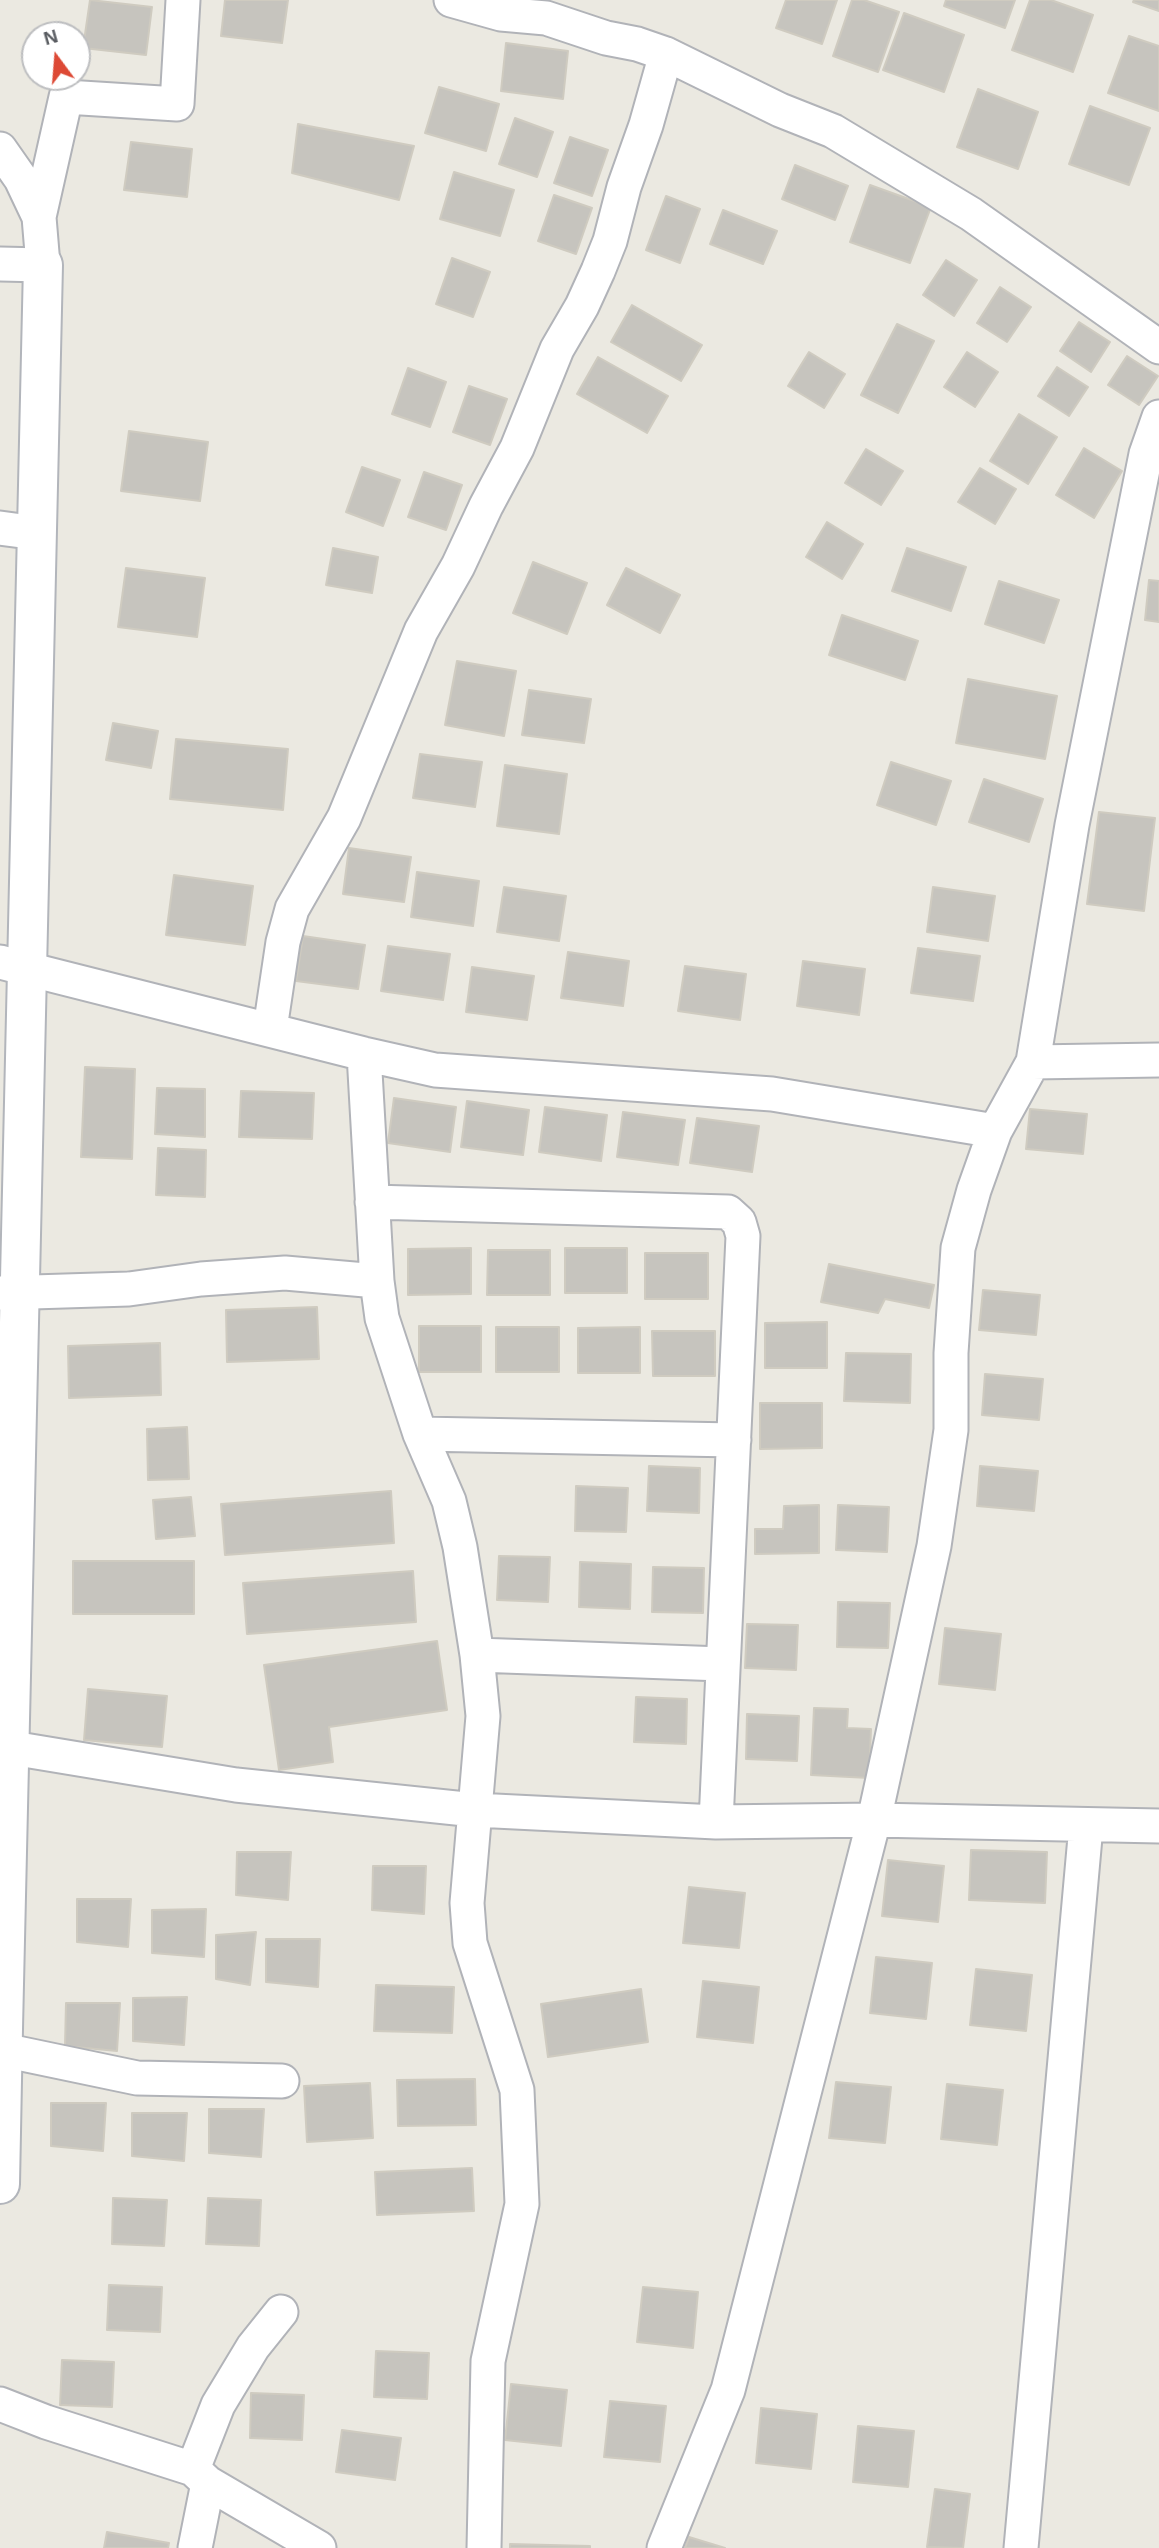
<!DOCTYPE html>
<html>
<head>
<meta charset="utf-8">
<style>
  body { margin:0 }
  #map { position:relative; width:1159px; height:2548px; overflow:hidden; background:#ebe9e1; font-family:Helvetica,sans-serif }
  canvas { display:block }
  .north { position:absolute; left:21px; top:21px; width:70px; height:70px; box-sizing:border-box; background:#fff; border:2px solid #bdbec0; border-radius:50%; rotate:344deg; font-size:19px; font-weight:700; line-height:28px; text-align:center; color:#595c61 }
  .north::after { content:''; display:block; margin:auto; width:24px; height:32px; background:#dd4935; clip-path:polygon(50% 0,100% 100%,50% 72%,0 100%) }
</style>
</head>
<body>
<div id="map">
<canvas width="1159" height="2548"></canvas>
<div class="north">N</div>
</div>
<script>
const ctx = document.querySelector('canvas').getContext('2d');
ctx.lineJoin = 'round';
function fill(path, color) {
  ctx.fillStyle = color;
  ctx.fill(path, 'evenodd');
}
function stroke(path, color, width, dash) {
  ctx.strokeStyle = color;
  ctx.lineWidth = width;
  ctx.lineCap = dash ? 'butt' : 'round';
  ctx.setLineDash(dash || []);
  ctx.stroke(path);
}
const building = new Path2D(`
  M90,0L152,7L146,55L83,48Z
  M225,0H288L282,43L221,36Z
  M786,0H837L822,44L776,28Z
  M852,0H864L899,12L878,72L833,56Z
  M946,0H1015L1005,28L944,6Z
  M1030,0H1051L1093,15L1073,72L1012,50Z
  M1134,0H1159V11L1133,2Z
  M904,13L964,35L944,92L883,70Z
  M1129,36L1159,46V111L1108,93Z
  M506,43L568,51L563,99L501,91Z
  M439,87L499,104L486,151L425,133Z
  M978,89L1038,112L1018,169L957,147Z
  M1090,106L1150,128L1129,185L1069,164Z
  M515,118L553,132L537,177L499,164Z
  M298,124L414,146L399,200L292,173Z
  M570,137L608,150L592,196L554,183Z
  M131,142L192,149L187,197L124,190Z
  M795,165L848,186L835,220L782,199Z
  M454,172L514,190L500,236L440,219Z
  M870,185L931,207L910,263L850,242Z
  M554,195L592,208L576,254L538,241Z
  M666,196L700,209L680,263L646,250Z
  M723,210L777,231L763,264L710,244Z
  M452,258L490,272L473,317L436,304Z
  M946,260L977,280L954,316L923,295Z
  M1000,287L1031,307L1007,342L977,323Z
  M632,305L702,345L681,381L611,342Z
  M1079,322L1110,342L1091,372L1060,351Z
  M897,324L934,341L898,413L861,395Z
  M809,352L845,374L824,408L788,386Z
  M967,352L998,372L975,407L944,387Z
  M1127,356L1158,376L1139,405L1108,385Z
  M598,357L668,396L647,433L577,394Z
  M1057,367L1088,387L1069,416L1038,396Z
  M408,368L446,382L430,427L392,414Z
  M469,386L507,399L490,445L453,432Z
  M1019,414L1057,437L1028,484L990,461Z
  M129,431L208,442L200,501L121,491Z
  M1084,448L1122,471L1094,518L1056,495Z
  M866,449L903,471L881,505L845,483Z
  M362,467L400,480L383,526L346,512Z
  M980,468L1016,489L995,524L958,502Z
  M424,472L462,485L446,530L408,517Z
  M827,522L863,544L842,579L806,557Z
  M333,548L378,557L372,593L326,585Z
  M907,548L966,567L951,611L892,591Z
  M533,562L587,583L567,634L513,613Z
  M126,568L205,578L197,637L118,627Z
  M626,568L680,595L660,633L607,605Z
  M1149,580L1159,581V622L1145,620Z
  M999,581L1059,600L1044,643L985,624Z
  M842,615L918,641L905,680L829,655Z
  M457,661L516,671L504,736L445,725Z
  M968,679L1057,696L1045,759L956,743Z
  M529,690L591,699L584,743L522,735Z
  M113,723L158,731L151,768L106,760Z
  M176,739L288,749L283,810L170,799Z
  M420,754L482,762L475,807L413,798Z
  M891,762L951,781L936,825L877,805Z
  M505,765L567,774L559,834L497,826Z
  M984,779L1043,799L1029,842L969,822Z
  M1099,812L1155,818L1144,911L1087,904Z
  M349,848L411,857L404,902L343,894Z
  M417,872L479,881L473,926L411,917Z
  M174,875L253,886L245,945L166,935Z
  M504,887L566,896L559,941L497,932Z
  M933,887L995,896L988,941L927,932Z
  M303,936L365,945L358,989L296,981Z
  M388,946L450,954L443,1000L381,991Z
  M918,948L980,956L973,1001L911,993Z
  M568,952L629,961L623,1006L561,998Z
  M803,961L865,969L859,1015L797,1006Z
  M685,966L746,974L740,1020L678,1011Z
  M472,967L534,976L527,1020L466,1012Z
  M85,1067L135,1069L132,1159L81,1157Z
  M157,1088L205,1089V1137L155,1134Z
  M241,1091L314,1093L312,1139L239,1137Z
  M394,1098L456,1107L450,1152L388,1143Z
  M467,1101L529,1110L523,1155L461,1147Z
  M545,1107L607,1115L601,1161L539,1152Z
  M1030,1109L1087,1114L1083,1154L1026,1149Z
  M623,1112L685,1120L678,1165L617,1157Z
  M697,1118L759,1126L752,1172L690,1163Z
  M158,1148L206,1150L205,1197L156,1195Z
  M471,1248V1294L408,1295V1249Z
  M565,1248H627V1293H565Z
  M488,1250H550V1295H487Z
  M645,1253H708V1299H645Z
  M829,1264L934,1285L929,1308L885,1299L878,1313L821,1302Z
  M983,1290L1040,1295L1036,1335L979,1330Z
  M317,1307L319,1359L227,1362L226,1310Z
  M827,1322V1368H765V1323Z
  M419,1326H481V1372H419Z
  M496,1327H559V1372H496Z
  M640,1327V1373H578V1328Z
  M652,1331H715V1376H653Z
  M160,1343L161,1395L69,1398L68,1346Z
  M846,1353L911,1354L910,1403L844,1401Z
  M985,1374L1043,1379L1039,1420L982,1415Z
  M760,1403H822V1448L760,1449Z
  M187,1427L189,1479L148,1480L147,1429Z
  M649,1466L700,1468L699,1513L647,1511Z
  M980,1466L1038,1471L1034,1511L977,1506Z
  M576,1486L628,1488L626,1532L575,1531Z
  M391,1491L394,1543L225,1555L221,1504Z
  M191,1497L195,1536L156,1539L153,1500Z
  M819,1505V1553L755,1554V1529H783L784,1506Z
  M838,1505L889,1507L887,1552L836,1550Z
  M499,1556L550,1557L548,1602L497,1600Z
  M73,1561H194V1614H73Z
  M580,1562L631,1564L630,1609L579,1607Z
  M653,1567L704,1568L703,1613L652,1612Z
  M413,1571L416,1622L247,1634L243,1583Z
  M838,1602L890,1603L888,1648L837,1647Z
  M747,1624L798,1625L796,1670L745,1668Z
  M945,1628L1001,1634L995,1690L939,1684Z
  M437,1641L447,1710L329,1727L333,1762L279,1770L264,1665Z
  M88,1689L167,1696L162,1747L84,1740Z
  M636,1697L687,1699L686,1744L634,1742Z
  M814,1708L848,1709L847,1728L871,1729L869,1778L811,1775Z
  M747,1714L799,1716L797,1761L746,1759Z
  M971,1850L1047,1852L1045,1903L969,1900Z
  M237,1852H291L288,1900L236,1895Z
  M888,1860L944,1866L938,1922L882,1916Z
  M373,1866H426L424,1914L372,1910Z
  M689,1887L745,1893L739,1948L683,1943Z
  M77,1899H131L128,1947L77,1942Z
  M206,1909L204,1957L152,1953V1910Z
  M256,1932L250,1985L216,1979V1935Z
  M266,1939H320L318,1987L266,1982Z
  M876,1957L932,1963L926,2019L870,2013Z
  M976,1969L1032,1975L1026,2031L970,2025Z
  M703,1981L759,1987L753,2043L697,2037Z
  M376,1985L454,1987L452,2033L374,2031Z
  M641,1989L648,2042L548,2057L541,2004Z
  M187,1997L184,2045L133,2041V1998Z
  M66,2003H120L117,2051L65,2046Z
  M475,2079L476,2125L398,2126L397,2080Z
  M836,2082L891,2087L885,2143L829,2138Z
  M370,2083L373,2138L307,2142L304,2086Z
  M947,2084L1003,2090L997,2145L941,2139Z
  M51,2103H106L103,2151L51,2146Z
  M209,2109H264L261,2157L209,2153Z
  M132,2113H187L184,2161L132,2156Z
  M472,2168L474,2211L377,2215L375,2172Z
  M113,2198L167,2200L164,2246L112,2244Z
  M208,2198L261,2200L259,2246L206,2244Z
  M109,2285L162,2287L160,2332L107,2330Z
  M643,2287L698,2292L693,2348L637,2342Z
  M376,2351L429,2353L427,2399L374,2397Z
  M62,2360L114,2362L112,2407L60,2405Z
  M511,2384L567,2390L561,2446L505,2440Z
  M251,2393L304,2395L302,2440L250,2438Z
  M610,2401L666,2406L660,2462L604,2457Z
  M761,2408L817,2414L811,2469L756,2463Z
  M858,2426L914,2431L908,2487L853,2482Z
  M342,2430L401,2438L395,2480L336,2472Z
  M935,2489L970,2494L963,2548L927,2547Z
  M107,2532L169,2543L168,2548H104Z
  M689,2537L725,2548H685Z
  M510,2544L590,2546V2548H510Z`);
fill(building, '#c6c4be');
stroke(building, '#cfcbc0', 2);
const street = new Path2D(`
  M451,0L501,14L546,18L606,38L637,44L666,54L780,110L833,131L971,214L1159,347
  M0,149L21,179L39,217L43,265L0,264
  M39,217L66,97L177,104L183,0
  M0,528L37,533
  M0,962L364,1054L435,1070L772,1094L995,1131
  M270,1029L283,942L292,909L344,818L421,631L458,566L486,506L517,448L557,349L582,306L598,271L610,241L624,187L646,125L666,54
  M364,1054L377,1281L382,1318L420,1434L449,1501L460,1547L477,1655L483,1716L467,1903L470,1943L517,2090L522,2204L488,2361L484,2548
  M1033,1062L1159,1060
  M372,1202L728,1212L739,1222L743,1236L716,1822
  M0,1293L129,1289L201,1279L285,1273L377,1281
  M420,1434L734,1440
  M477,1655L722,1664
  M0,1746L236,1785L475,1810L716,1822L874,1820L1159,1826
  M3,2050L137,2078L282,2081
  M0,2404L46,2422L193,2469L208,2483L319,2548
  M193,2469L218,2405L253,2347L281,2312
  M195,2548L208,2483
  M664,2548L728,2390L874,1820L934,1546L951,1430V1353L958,1248L974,1190L995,1131L1033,1062L1072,825L1146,454L1159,417
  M1021,2548L1086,1826`);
const secondary = new Path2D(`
  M0,2184C12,1544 29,904 43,265`);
stroke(street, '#b1b3b8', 37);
stroke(secondary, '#b2b5bb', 42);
stroke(street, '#fff', 33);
stroke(secondary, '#fff', 38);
</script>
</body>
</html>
